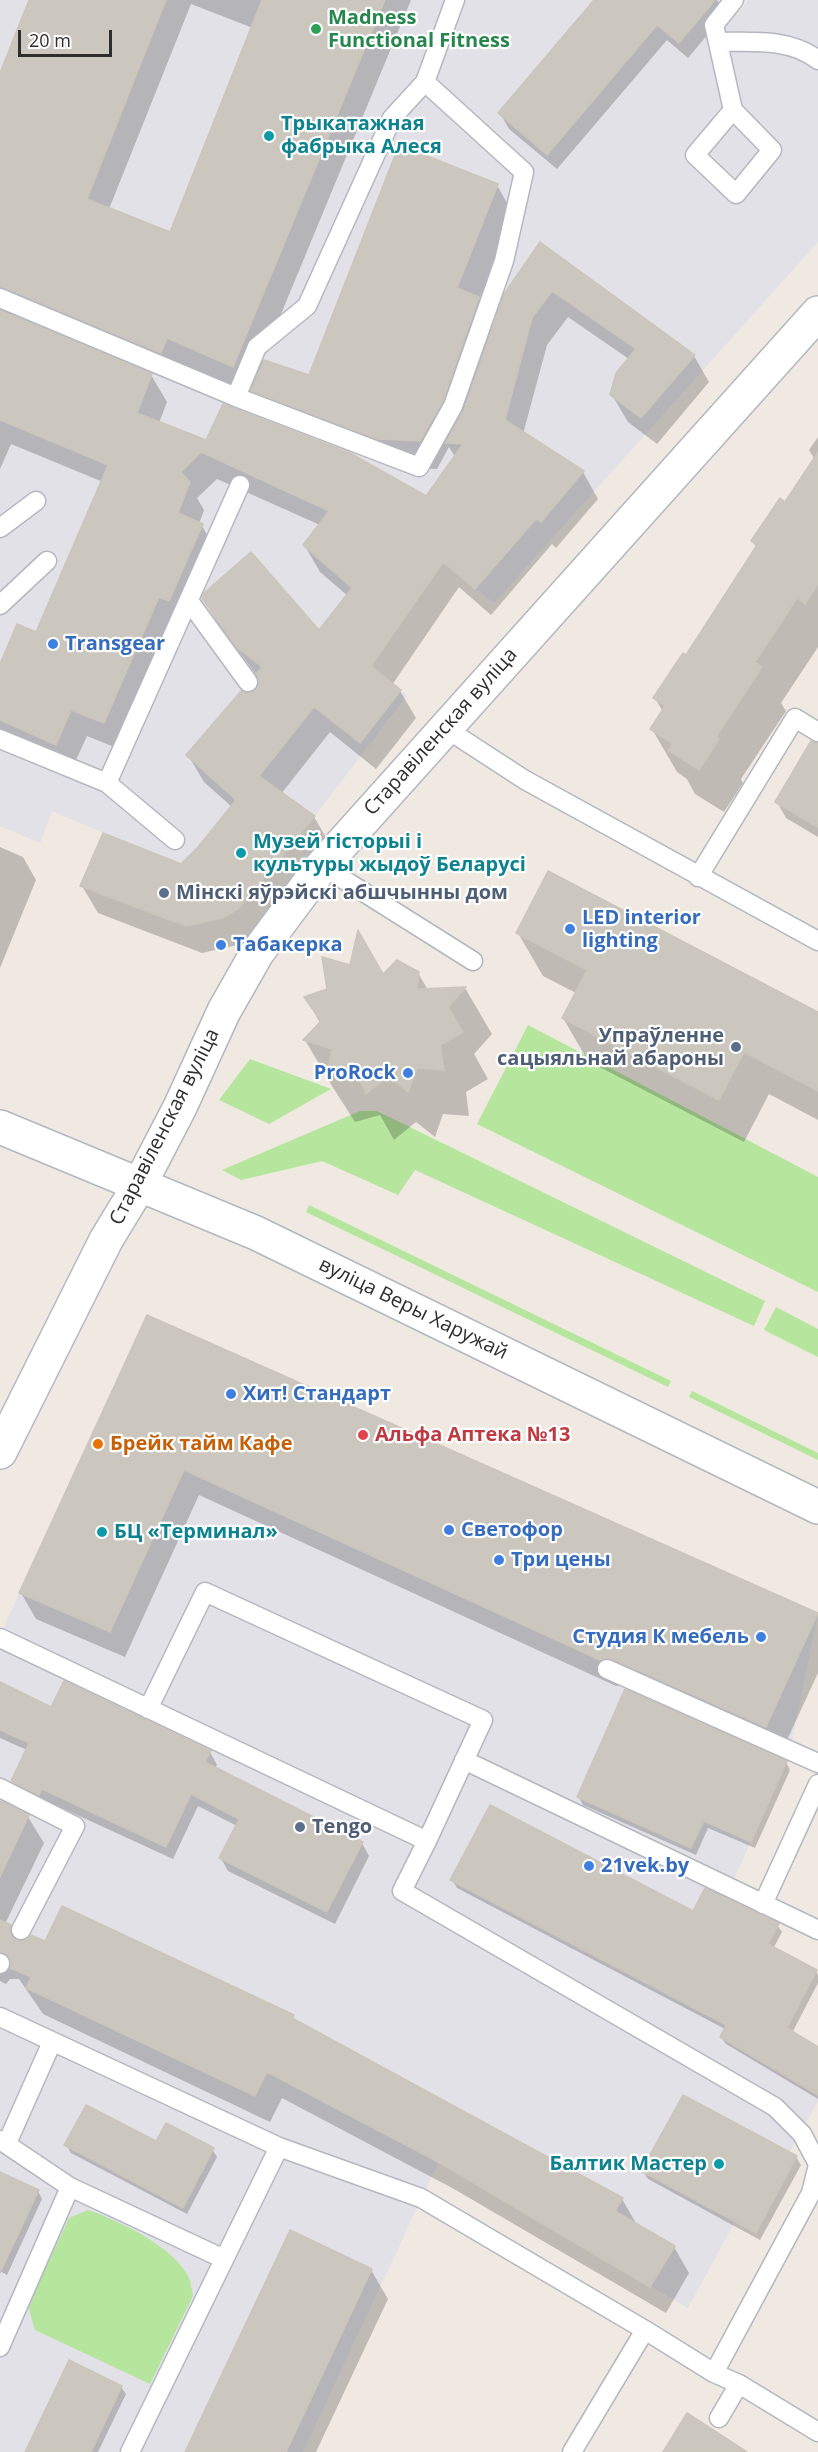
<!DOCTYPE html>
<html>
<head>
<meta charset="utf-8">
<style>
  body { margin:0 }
  #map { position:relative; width:818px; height:2452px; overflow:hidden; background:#efe9e1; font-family:"Open Sans",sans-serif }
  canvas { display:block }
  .scale { position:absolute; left:18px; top:30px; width:94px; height:27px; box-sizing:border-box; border:3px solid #2e2e2e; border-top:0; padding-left:8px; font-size:18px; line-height:21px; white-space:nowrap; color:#2e2e2e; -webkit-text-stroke:4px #fff; paint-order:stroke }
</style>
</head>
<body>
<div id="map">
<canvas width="818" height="2452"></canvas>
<div class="scale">20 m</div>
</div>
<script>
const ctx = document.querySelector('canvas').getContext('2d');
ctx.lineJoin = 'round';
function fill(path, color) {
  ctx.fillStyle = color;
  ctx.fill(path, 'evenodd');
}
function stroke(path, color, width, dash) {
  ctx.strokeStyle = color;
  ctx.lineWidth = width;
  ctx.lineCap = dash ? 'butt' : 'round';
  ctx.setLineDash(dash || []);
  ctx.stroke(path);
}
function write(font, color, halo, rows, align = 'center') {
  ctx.font = font + ' "Open Sans",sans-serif';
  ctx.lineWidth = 4.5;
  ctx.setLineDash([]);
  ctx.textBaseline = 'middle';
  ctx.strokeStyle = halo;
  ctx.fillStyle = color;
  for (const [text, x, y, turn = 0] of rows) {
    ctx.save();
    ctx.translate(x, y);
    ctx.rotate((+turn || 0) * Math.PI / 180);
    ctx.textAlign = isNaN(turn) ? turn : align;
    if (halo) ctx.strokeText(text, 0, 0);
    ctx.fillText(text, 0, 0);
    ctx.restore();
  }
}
fill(new Path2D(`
  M0,0H720L737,15L748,0H818V242L494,603L442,562L371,666L407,695L315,816L238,909L186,926L80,886L103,833L52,811L40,843L0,826Z
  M147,1315L818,1613L789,1756L728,1892L781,1920L768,1944L817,1970L787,2028L818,2047V2101L790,2152L797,2156L756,2233L735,2222L688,2308L438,2163L303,2452H0V1635Z`), '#e3e1e8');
fill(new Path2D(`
  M528,1025L818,1177V1292L477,1124Z
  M250,1059L331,1089L269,1124L219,1100Z
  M360,1111H377L765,1301L754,1326L415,1170L398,1195L322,1161L241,1180L222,1170Z
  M309,1205L671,1381L668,1387L306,1212Z
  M776,1307L818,1329V1357L764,1330Z
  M692,1391L818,1453V1460L689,1397Z
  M88,2210C118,2220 176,2248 189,2278C191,2284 192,2290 193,2296L150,2384L35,2330L28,2306L69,2218Z`), '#b6e59e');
fill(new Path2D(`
  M30,0H411L262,360L310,376L497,185L513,214L479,300L495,326L540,244L694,356L709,382L657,444L628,422L612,395L629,359L568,317L547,345L523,434L583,472L598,499L556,548L552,544L491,615L459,587L392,685L400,691L416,718L376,769L330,732L281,794L314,817L330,844L253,935L237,945L202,953L98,913L82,886L181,865L199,848L232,807L204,782L188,755L249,695L256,692L261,681L219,625L204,598L319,632L348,596L320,572L305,546L320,525L217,479L197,498L204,510L199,524L202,526L217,552L119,749L87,736L71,771L9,744L0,728V668L36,634L103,482L11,444L0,469V76ZM191,4L253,28L171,234L109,209ZM20,314L176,379L182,364L249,393L251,387L269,419L395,467L437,469L449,447L455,457L426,498L207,442L159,423L167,402L151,375L11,315Z
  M596,0H717L725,14L688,58L667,40L557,169L509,129L500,113Z
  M818,437V647L781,703L786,711L741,779L743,783L724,812L695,794L687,779L677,772L652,729L663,712L655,698L686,657L757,549L753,541L786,504L815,460L809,450Z
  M818,767V837L786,818L777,802Z
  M0,847L23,857L36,880L0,968Z
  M518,933L818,1014V1120L769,1094L744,1142L588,1061L563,1018L576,993L543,976Z
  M418,973L428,990L465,988L492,1034L474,1054L488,1079L466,1092L469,1116L443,1114L435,1137L416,1122L394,1140L380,1115L355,1122L332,1086L305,1040L320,1023L306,998L383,976Z
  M148,1317L818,1615V1673L781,1753L628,1684L616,1686L199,1495L125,1657L36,1619L21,1593Z
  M0,1684L52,1709L210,1752L217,1765L215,1768L362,1843L369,1856L335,1924L228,1871L221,1858L237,1826L198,1806L173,1859L49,1802L46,1807L20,1794L13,1781L27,1750L0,1738Z
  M786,1762L790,1770L755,1848L708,1828L696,1855L583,1805L579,1797Z
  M0,1804L28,1817L44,1843L5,1924L10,1926L19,1942L22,1943L31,1937L46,1943L293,2016L296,2022L622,2199L637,2225L674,2247L689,2273L666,2313L454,2189L282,2098L270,2122L43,2014L19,1979H10L6,1984L0,1981Z
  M452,1880L777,1925L782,1932L773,1949L816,1971L818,1975V1983L792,2033L818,2049V2099L726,2044L721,2037L725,2029L457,1888Z
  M683,2097L796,2157L801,2165L760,2240L648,2179L643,2171Z
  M157,2143L212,2149L217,2157L187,2214L71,2153L66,2145Z
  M0,2174L38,2191L42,2199L7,2275L0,2271Z
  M371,2270L388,2299L316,2452H187Z
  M121,2387L126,2394L98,2452H26Z`), '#0003');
const building = new Path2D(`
  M29,0H166L87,199L170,232L262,0H385L233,367L167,338L161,353L0,287V73Z
  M594,0H715L679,43L657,25L547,155L498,113Z
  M399,145L498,184L457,288L479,297L443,401L420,441L377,439L251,391L264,360L309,375Z
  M540,242L695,355L641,418L610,395L616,373L636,349L552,291L532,318L505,420L584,471L541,522L536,519L475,589L443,562L371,666L401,690L360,743L314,707L259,776L315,816L238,909L222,918L186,926L80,886L103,833L181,864L198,847L236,800L186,755L241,691L249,693L255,691L259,681L256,674L262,667L236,647L202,598L204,593L251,552L319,630L352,588L303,545L329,511L201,452L181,472L190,482L178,513L203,524L169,601L159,597L104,723L71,710L56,745L0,720V664L17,624L36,632L108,465L0,420V310L152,374L137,413L206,440L223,404L350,453L426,496L463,444L445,443L464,410L504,294Z
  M818,452V584L805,604L797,598L755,662L762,667L716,737L719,739L699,770L668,750L673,744L650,729L665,706L653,698L683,653L686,655L757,545L751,541L780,498L785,502Z
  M811,741L818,743V827L775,802Z
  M548,871L818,1012V1091L744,1052L719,1100L562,1018L587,970L516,933Z
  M358,930L383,974L397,960L419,972L417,989L466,987L448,1007L463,1032L440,1045L444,1070L417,1068L408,1092L388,1076L366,1094L354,1068L327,1076L332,1049L303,1040L321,1021L304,997L327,989L322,957L350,965Z
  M147,1315L818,1613L766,1727L612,1659L600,1660L184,1470L110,1632L19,1593Z
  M64,1681L211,1751L205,1762L363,1842L327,1912L219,1858L239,1819L191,1794L166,1847L42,1789L39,1795L11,1781L29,1743L0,1730V1682L51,1707Z
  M625,1689L787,1761L751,1842L704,1821L691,1848L577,1797Z
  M1,1801L29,1815L0,1877V1804Z
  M490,1805L693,1911L705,1888L779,1924L768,1944L817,1970L787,2028L818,2047V2095L720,2037L726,2025L450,1880Z
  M62,1906L294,2015L292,2018L623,2198L615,2211L675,2246L650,2287L438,2162L267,2072L255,2096L26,1988L31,1977L10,1968L9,1957L0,1952V1920L11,1925V1936L16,1940H27L31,1935L45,1941Z
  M683,2095L797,2156L756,2233L641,2171Z
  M86,2105L156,2141L166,2123L214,2148L183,2208L64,2145Z
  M0,2172L39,2190L0,2273Z
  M290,2230L372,2269L286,2452H185Z
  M69,2360L122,2386L91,2452H25Z
  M687,2413L747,2452H663Z`);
fill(building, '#cbc7bf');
stroke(building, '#cbc5ba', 1.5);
const lane = new Path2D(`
  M718,42C752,42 790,38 818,60
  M733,110L695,155L736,194L772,150L733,110L714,25L734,0
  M0,298L236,397L257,347L307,306L392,118L425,82L455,0
  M236,397L419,467L453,406L504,261L524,172L425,82
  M0,528L36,501
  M189,601L248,682
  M0,605L47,561
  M445,728L525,780L818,941
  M0,739L107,783L240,485
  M107,783L175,840
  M322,866L473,961
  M698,877L795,718L818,732
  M0,1638L427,1841L483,1720L205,1592L148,1709
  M607,1669L818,1763
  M464,1760L818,1930
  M0,1788L75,1826L21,1930
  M427,1841L402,1891L775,2107L802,2134L818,2164
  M763,1904L818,1784
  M0,1964V1963
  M0,2017L279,2147L130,2452
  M0,2140L70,2187
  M7,2143L52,2042
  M279,2147L421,2198L645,2330L714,2373L739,2384L818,2432
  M0,2347L70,2187L224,2259
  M714,2373L811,2193L818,2165
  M719,2418L739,2384
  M572,2452L645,2330`);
const street = new Path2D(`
  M0,1452L106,1240L140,1184L180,1107L224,1011L257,953L322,866L818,313`);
const secondary = new Path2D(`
  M0,1127L256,1233L818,1507`);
stroke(lane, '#b4b7c1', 21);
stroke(street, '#b4b7c1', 36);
stroke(secondary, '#b4b7c1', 36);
stroke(lane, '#fff', 18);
stroke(street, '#fff', 33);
stroke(secondary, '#fff', 33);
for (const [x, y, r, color] of [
  [316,29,6,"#2e9e5b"],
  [269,136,6,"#0f9aa8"],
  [53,644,6,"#3f7fe0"],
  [241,853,6,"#0f9aa8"],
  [164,893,6,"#5c6f8a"],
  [570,929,6,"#3f7fe0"],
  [221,945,6,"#3f7fe0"],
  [736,1047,6,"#5c6f8a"],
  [408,1073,6,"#3f7fe0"],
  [231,1394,6,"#3f7fe0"],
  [363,1435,6,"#e0444e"],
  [98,1444,6,"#e8710a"],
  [449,1530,6,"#3f7fe0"],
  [102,1532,6,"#0f9aa8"],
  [499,1560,6,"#3f7fe0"],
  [761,1637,6,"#3f7fe0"],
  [300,1827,6,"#5c6f8a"],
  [589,1866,6,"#3f7fe0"],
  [719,2164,6,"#0f9aa8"]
]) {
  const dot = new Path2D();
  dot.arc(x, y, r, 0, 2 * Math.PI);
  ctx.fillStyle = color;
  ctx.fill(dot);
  stroke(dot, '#fff', 2);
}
write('bold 20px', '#27864d', '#fff', [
  ["Madness",328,18],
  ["Functional Fitness",328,41]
], 'left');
write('bold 20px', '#0d838f', '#fff', [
  ["Трыкатажная",281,124],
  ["фабрыка Алеся",281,147],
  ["Музей гісторыі і",253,842],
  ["культуры жыдоў Беларусі",253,865],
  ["БЦ «Терминал»",114,1532],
  ["Балтик Мастер",707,2164,"right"]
], 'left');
write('bold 20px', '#366cbe', '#fff', [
  ["Transgear",65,644],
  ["LED interior",582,918],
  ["lighting",582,941],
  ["Табакерка",233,945],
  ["ProRock",396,1073,"right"],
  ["Хит! Стандарт",243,1394],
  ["Светофор",461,1530],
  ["Три цены",511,1560],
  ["Студия К мебель",749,1637,"right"],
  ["21vek.by",601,1866]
], 'left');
write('20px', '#2e2e2e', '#fff', [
  ["Старавіленская вуліца",441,732,-48],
  ["Старавіленская вуліца",165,1127,-63],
  ["вуліца Веры Харужай",413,1309,26]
]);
write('bold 20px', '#4e5e75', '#fff', [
  ["Мінскі яўрэйскі абшчынны дом",176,893],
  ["Упраўленне",724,1036,"right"],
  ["сацыяльнай абароны",724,1059,"right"],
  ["Tengo",312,1827]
], 'left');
write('bold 20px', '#be3a42', '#fff', [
  ["Альфа Аптека №13",375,1435]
], 'left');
write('bold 20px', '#c56008', '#fff', [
  ["Брейк тайм Кафе",110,1444]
], 'left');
</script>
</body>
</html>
